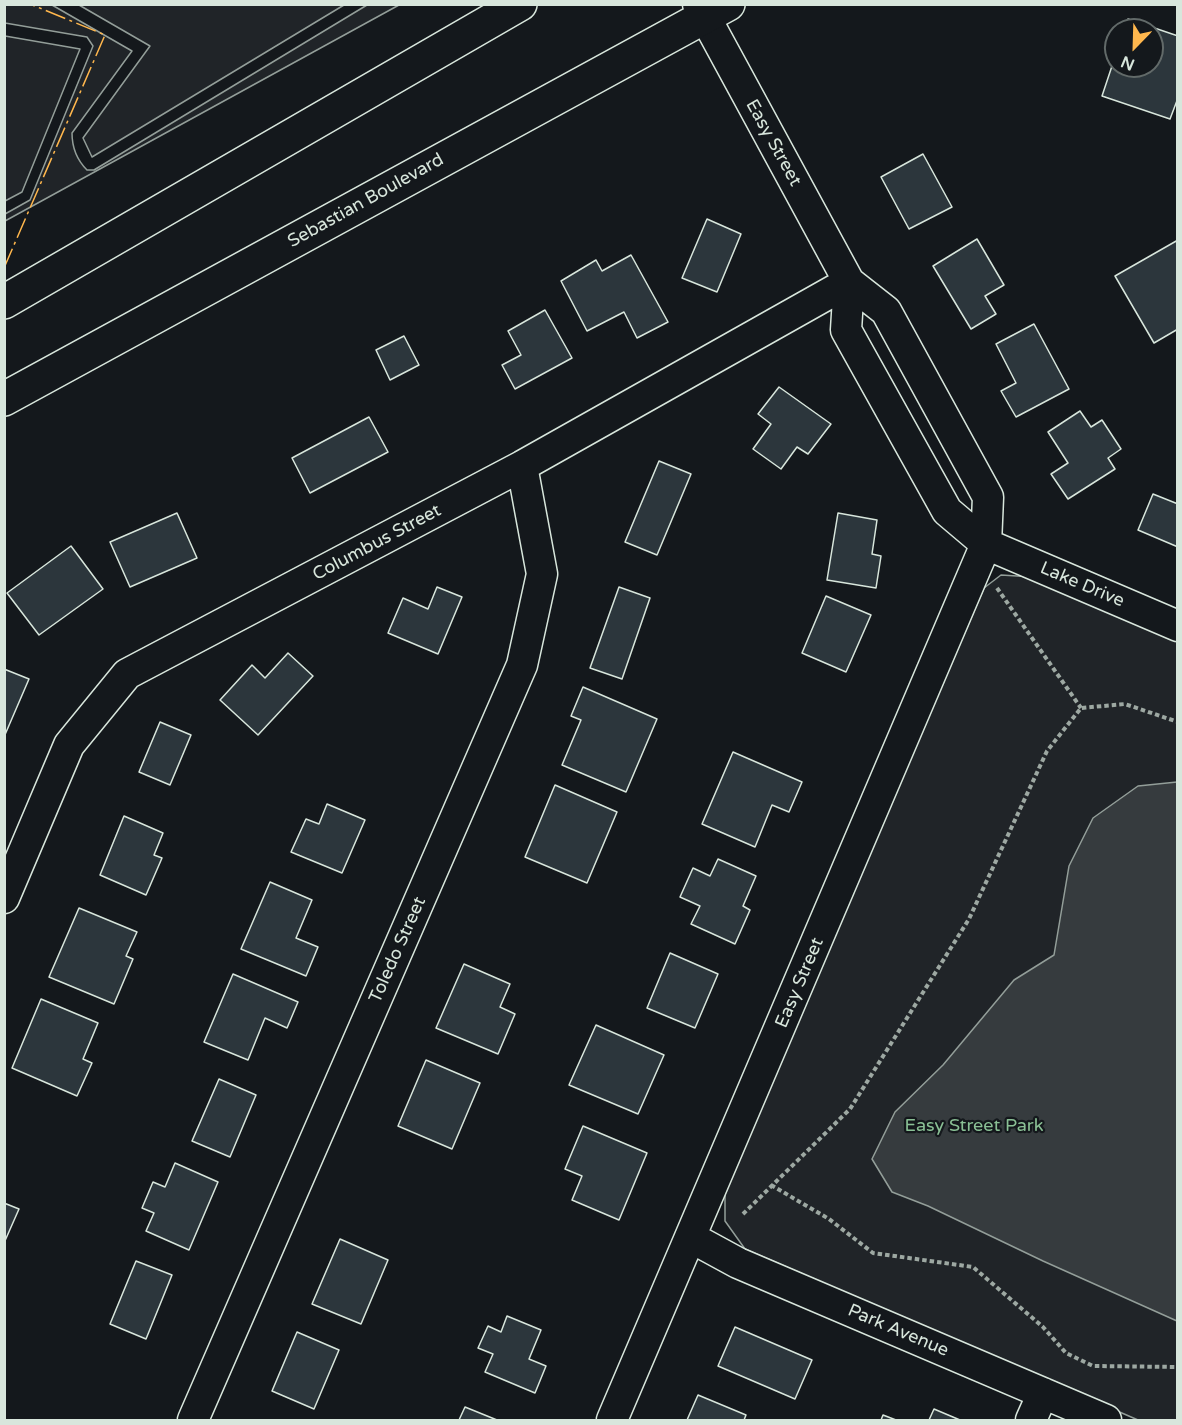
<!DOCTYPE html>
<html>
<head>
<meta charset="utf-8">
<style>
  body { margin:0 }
  #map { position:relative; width:1182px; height:1425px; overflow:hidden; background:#14181c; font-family:"Varela Round",sans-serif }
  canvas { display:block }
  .frame { position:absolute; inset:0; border:6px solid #d8e6dc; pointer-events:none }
  .north { position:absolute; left:1104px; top:18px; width:60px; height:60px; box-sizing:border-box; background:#14181c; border:2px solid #626a69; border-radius:50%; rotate:203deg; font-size:16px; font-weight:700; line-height:24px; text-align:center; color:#d8e6dc }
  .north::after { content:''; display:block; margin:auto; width:21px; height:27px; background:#ffb74d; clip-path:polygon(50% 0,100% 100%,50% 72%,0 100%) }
</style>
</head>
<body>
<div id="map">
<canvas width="1182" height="1425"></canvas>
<div class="frame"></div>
<div class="north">N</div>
</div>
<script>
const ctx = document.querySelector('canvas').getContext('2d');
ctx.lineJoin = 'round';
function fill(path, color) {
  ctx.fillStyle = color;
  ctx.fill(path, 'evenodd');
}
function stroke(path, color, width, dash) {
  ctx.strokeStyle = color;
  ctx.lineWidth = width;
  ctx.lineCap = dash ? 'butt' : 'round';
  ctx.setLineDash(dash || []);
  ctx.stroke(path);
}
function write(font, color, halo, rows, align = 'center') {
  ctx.font = font + ' "Varela Round",sans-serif';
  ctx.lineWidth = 4.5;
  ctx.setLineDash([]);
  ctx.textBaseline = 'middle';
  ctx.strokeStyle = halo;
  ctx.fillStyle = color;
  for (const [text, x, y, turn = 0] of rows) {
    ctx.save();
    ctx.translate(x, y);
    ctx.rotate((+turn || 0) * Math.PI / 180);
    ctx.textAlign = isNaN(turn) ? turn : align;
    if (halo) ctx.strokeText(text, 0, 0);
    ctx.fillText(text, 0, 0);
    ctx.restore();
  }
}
const green = new Path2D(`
  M5,4L52,5L132,51L72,133C72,147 77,160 87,170H94L367,5H399L5,221V214L30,200L93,46L87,37L5,23Z
  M79,5H78H344L92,157L83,138L150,46Z
  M5,36L80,49L22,192L5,201Z
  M1001,575L1033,577L1177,639V1420H1138L745,1249L725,1221V1190L984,588Z`);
fill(green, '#202428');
stroke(green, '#939e99', 1.5);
const water = new Path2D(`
  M1177,782H1178L1177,1321L1043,1261L928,1206L892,1192L872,1159L895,1112L943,1065L1014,980L1054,955L1069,866L1093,818L1138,786Z`);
fill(water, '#363b3e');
stroke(water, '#939e99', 1.5);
const building = new Path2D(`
  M1128,19L1178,36V98L1170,119L1102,96L1116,54V66H1152V30H1124Z
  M923,154L952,207L909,229L881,177Z
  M707,219L741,234L717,292L682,278Z
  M977,239L1004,285L985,296L996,314L971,329L933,266Z
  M1178,240V329L1154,343L1115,276Z
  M631,255L668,322L637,338L624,312L587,331L561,281L596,260L602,271Z
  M545,310L572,358L515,389L502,365L521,355L508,331Z
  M1034,324L1069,389L1016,417L1001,391L1016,383L996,344Z
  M404,336L419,365L390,380L376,350Z
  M779,387L831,424L808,454L797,447L781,469L753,449L771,424L758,414Z
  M1080,411L1091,427L1102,420L1121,449L1108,458L1115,469L1068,499L1051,474L1068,463L1048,432Z
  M369,417L388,452L310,493L292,458Z
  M659,461L691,474L657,555L625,542Z
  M1153,494L1178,504V547L1138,530Z
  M177,513L197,558L130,587L110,542Z
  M838,513L877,520L872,554L881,556L876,588L827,580Z
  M71,546L103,589L39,635L7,593Z
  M437,587L462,597L438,654L388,633L403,598L428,609Z
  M619,587L650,598L622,679L590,668Z
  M826,596L871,615L846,672L802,653Z
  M288,653L313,676L258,735L220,700L252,665L265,678Z
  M4,669L29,679L4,737Z
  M583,687L657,719L626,792L562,765L581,720L571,716Z
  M160,722L191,735L170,785L139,772Z
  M733,752L802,782L789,812L772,805L755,847L702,824Z
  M555,785L617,812L587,883L525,857Z
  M327,804L365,820L342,873L291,852L306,819L319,824Z
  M124,816L163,833L154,855L162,858L146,895L100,875Z
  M718,859L756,876L743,906L750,910L735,944L691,924L700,906L680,897L693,868L710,876Z
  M270,882L312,900L296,938L318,947L306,976L241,949Z
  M79,908L137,932L126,956L133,959L114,1004L49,977Z
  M670,953L718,974L695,1028L647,1008Z
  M464,964L510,984L500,1007L515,1014L498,1054L436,1028Z
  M233,974L298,1002L287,1028L265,1018L248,1060L204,1042Z
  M41,999L98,1023L83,1059L92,1063L77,1096L12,1068Z
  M596,1025L664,1055L638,1114L569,1085Z
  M426,1060L480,1083L452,1149L398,1126Z
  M219,1079L256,1095L230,1157L192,1141Z
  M583,1126L647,1153L619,1220L572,1200L582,1176L565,1169Z
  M175,1163L218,1182L189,1250L146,1231L154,1213L142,1208L153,1182L165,1187Z
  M4,1203L19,1209L4,1243Z
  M340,1239L388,1260L361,1324L312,1304Z
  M136,1261L172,1275L146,1339L110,1324Z
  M507,1316L541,1330L529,1359L546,1366L535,1393L485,1372L493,1354L478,1348L488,1326L501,1332Z
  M735,1327L812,1360L795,1399L718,1366Z
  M297,1332L339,1350L314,1409L272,1391Z
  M698,1395L746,1415L744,1420H687Z
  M465,1407L497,1420H459Z
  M934,1409L960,1420H929Z
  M883,1415L896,1420H881Z`);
fill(building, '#2c363c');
stroke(building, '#d8e6dc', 1.5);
const minor = new Path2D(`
  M849,282L846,330L947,511L986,544L1178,626
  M4,898L69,745L127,674L522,466L849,282
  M692,1238L738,1263L1106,1420
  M193,1420L522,665L542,574L522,466
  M612,1420L986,544L988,497L886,311L849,282L698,4
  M1031,1420L1043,1393`);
const major = new Path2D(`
  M4,302L520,4
  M4,399L728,4`);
stroke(minor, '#d8e6dc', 33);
stroke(major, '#d8e6dc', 36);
stroke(new Path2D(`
  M997,588L1081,708
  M771,1185L829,1219L873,1253L973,1267L1043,1327L1066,1353L1093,1366L1178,1367
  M743,1214L850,1109L969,919L1047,751L1081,708L1125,704L1178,722`), '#9da8a2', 4, [4.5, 3]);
stroke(minor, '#14181c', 30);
stroke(major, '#14181c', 33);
stroke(new Path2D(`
  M4,268L105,35L30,4`), '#ffb74d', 1.5, [21, 4.5, 3, 4.5]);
write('18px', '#d8e6dc', '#14181c', [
  ["Easy Street",773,143,61],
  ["Sebastian Boulevard",366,201,-29],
  ["Columbus Street",377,543,-28],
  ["Lake Drive",1082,585,23],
  ["Toledo Street",398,950,-66],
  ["Easy Street",800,983,-67],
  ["Park Avenue",898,1331,23]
]);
write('18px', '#8ac095', '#14181c', [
  ["Easy Street Park",974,1126]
]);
</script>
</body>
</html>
